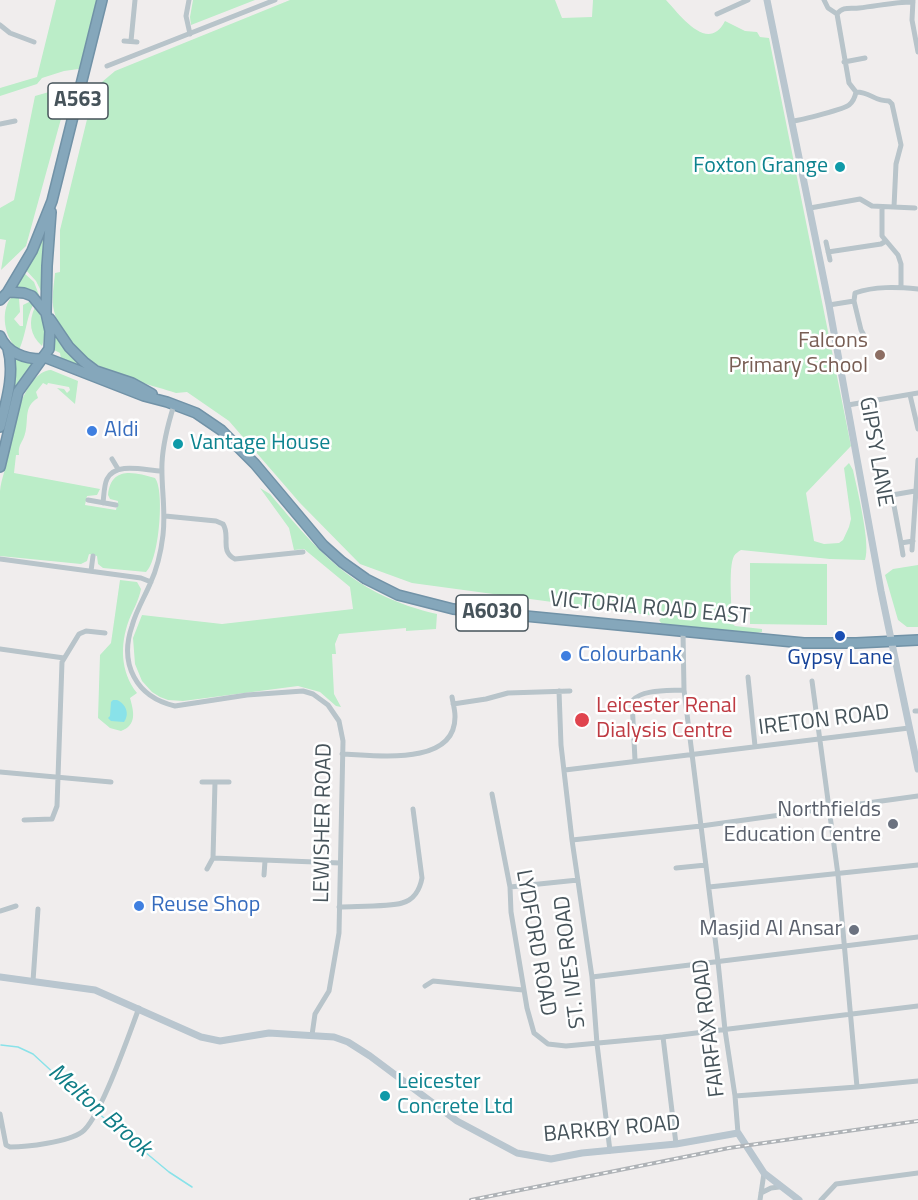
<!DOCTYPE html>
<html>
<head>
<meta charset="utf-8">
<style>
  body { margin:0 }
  canvas { display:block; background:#f0eded }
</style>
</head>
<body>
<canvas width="918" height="1200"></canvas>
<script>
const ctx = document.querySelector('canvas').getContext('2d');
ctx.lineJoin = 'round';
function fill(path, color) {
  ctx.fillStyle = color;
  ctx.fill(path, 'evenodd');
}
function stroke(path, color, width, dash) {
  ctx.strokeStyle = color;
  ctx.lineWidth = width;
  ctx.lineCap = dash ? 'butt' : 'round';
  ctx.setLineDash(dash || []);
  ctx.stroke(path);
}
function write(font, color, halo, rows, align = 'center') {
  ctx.font = font + ' "Titillium Web",sans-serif';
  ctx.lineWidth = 5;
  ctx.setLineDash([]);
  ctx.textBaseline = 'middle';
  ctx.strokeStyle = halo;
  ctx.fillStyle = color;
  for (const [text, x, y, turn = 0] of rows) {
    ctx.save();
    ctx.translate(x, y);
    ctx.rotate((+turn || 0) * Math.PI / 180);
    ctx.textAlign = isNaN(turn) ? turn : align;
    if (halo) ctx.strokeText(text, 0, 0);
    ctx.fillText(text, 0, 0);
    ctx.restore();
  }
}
fill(new Path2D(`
  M56,0H102L86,68L64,71L42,78L37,84L0,96V88L37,77Z
  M193,0H255L191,25L190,17Z
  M290,0H555L562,18L592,17L593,0H666C680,15 708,54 725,21L745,31L757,32L760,37L769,38L851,446L806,493L814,541L824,544L839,543L843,540L849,527L851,519L844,468L849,463L853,470C857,489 871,544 865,560L830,559L741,550C738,552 736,553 734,556C728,567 732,609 732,623L735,626L762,629V632L755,633L671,626L661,623L659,620L663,617L412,583L360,564L300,503L229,421L187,392L176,393C130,378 68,368 54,311C51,299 54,285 55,273L60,272V230L91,103L102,82L115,71Z
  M70,86L26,246L1,270L6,240L0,239V208L14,200L35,96Z
  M42,240L43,241L42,293L36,281L25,269Z
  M23,272L34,282L39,295L38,296L27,290L14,288Z
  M11,298H19L20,312L14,319L20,326H23V305L29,302L33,305C26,319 26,335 19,350C4,339 0,311 11,298Z
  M35,307C44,317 47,333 42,346C30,335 28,322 35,307Z
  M55,333L67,351L84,368L61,359L60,353L52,349Z
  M19,357L36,361L12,400L0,447L15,379L16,360Z
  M51,370L78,381L75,404L57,388L64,389L67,393L70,390L69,387L48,383L47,385L43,383L36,392L38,398C22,407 30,422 24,437C21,444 18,446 19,455H16L14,473L100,489L97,495L87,496L85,505L116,510L118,501L110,499L108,495C111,466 134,472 155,478C165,491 159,561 146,572L103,568L98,564L97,556L89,554L87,561L81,564L0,556C0,534 0,512 0,491C1,479 7,466 8,455C11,433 23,372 51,370Z
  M260,488L270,494C321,555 355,595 437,614L436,629L406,631V628L339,634L335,644L336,654H332L334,694L341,707L336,706L320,692L298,686L183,701L168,700L160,697L152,692L142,681L135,664L133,638L142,615L222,624L353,609L350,587L304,549L294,550L289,528Z
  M750,563L827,564V625L750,624Z
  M918,565V627H907L898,620L885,575L893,569Z
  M120,580L137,582L141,589C139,600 133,610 129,620C120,644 120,672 137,693L130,698C134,712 137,725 121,731L110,728L98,718L100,655L111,643Z`), '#bbedc8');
fill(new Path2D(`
  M113,700H117C126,704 130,714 124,722L111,721L108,718L110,716L111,702Z`), '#89e2e9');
stroke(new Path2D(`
  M1,1045L18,1047L33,1054L94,1110
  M98,1113L169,1172L192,1187`), '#89e2e9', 1.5);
const highway = new Path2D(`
  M7,293L32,251L52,201L102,0
  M0,300L7,293L11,292L24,293L32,296L46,313L50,331L49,349L18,392L0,467
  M46,312L47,266L51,212
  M50,319L69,347L84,362L96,371L132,383L152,394
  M0,336C7,353 25,359 42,359
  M44,357L144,396L167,402L196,413L221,430L255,464L323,545L342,562L366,579L398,595L453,609L804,643H856L918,640
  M0,427C6,402 15,374 8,349`);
stroke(highway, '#7192a7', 12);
stroke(new Path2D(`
  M189,0L186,16L190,34
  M824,0L828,8L837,14C843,6 850,9 859,8C878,6 893,2 913,2
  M913,0L912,20L918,52
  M717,14L748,0
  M0,25L10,33L34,42
  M124,41L137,42
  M131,41L135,0
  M844,62L865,58
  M107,66L275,0
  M856,92C871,92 873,101 889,101L892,104L901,145L896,164L894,207
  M793,121C801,120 845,109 849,105C853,102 855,97 856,92L849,83L837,14
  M0,124L15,121
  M810,208L860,199L872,206L915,208
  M882,208V236L898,255L901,264V287
  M826,242L830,260
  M828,252L881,244L886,241
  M854,301L861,330L865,337
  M829,305L854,301L855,293C875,286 897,287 918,289
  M910,395L918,429
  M174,405C168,424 163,442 162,463C161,487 166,510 163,535C161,552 157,569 150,584C144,598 136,611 132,626C119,664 136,697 175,706L247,695L303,691L313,694L328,705L339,721L343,741L339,933L329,991L315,1014L312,1035
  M848,405L918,393
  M112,459L118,469
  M88,500L116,505
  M103,503C104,495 104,485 107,479C116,461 146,471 162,471
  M165,516L216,521L223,524C231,536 219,551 235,559L303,552
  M913,541L901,543L892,495L915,491
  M901,543L903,555
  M912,550L918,460
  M0,559L141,578L151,582
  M91,571L93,556
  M683,632L684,690L718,962L725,1030L735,1096L738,1133
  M0,649L64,658
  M748,677L755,746
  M812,681L838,875L857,1087
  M559,691L561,745L572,840L592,977L597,1044L610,1151
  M453,704L486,699L508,693L570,691
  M915,711H918
  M342,754C375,755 456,767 455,716C455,710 453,703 452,697
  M635,760L632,701C642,689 668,691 684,690
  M565,770L909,728
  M0,772L111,782
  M202,782H229
  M215,782L213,858L340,863
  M492,794L510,887L511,912L527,1008L534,1033L548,1044L566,1046L663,1037L918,1006
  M24,820L52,819L57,806L62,662L79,634L86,631L105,633
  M572,840L701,826L918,796
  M676,868L706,865
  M207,869L213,858
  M264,875L265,861
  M510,887L578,880
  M709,887L918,865
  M339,907C355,906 389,907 402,903C414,900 420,889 422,878L413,809
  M0,911L16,906
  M592,977L918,937
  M33,981L38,909
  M425,986L433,981L523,990
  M663,1037L676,1144
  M735,1096L857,1087L918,1081
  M0,1114L6,1145L10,1147C27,1147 68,1142 82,1132C100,1119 129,1034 139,1008
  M761,1193L771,1188L779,1187
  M760,1200L764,1173
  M821,1200L836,1184L918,1173`), '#b8c4ca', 5);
stroke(new Path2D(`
  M767,0L829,305L881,591L918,769
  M0,977L95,990L201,1037L220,1041L269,1033L334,1037L348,1042L370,1056L457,1121L517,1153L551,1159L582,1153L676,1144L738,1133L764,1173L799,1200`), '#b9c6cf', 7);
stroke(highway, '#85a7bb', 9);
const rail = new Path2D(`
  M471,1200L729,1148L918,1121`);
stroke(rail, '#afb3b7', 4);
stroke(rail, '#fff', 1.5, [4.5]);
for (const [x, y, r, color] of [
  [840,167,6,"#0f9aa8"],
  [880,355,6,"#8d6e63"],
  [92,431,6,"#3f7fe0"],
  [178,444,6,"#0f9aa8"],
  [840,636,6,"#1a4fb4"],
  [566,656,6,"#3f7fe0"],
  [582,720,8,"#e0444e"],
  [893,824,6,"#6b7280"],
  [139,906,6,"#3f7fe0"],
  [854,930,6,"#6b7280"],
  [385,1096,6,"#0f9aa8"]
]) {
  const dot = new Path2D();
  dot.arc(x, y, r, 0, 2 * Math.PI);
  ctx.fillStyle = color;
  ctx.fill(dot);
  stroke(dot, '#fff', 2);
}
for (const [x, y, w] of [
  [78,101,60],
  [492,613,72]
]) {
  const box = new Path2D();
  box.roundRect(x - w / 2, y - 18, w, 36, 4.5);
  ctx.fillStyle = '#fff';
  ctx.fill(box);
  stroke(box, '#46535a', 1.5);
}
write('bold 21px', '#46535a', null, [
  ["A563",78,101],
  ["A6030",492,613]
]);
write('22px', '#0d838f', '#fff', [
  ["Foxton Grange",828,167,"right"],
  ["Vantage House",190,444],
  ["Leicester",397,1083],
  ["Concrete Ltd",397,1108]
], 'left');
write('22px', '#785e54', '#fff', [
  ["Falcons",868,342],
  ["Primary School",868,367]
], 'right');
write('22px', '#366cbe', '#fff', [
  ["Aldi",104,431],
  ["Colourbank",578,656],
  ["Reuse Shop",151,906]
], 'left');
write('22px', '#46535a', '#fff', [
  ["GIPSY LANE",875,452,80],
  ["VICTORIA ROAD EAST",650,609,5],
  ["IRETON ROAD",824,721,-7],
  ["LEWISHER ROAD",324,823,-89],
  ["LYDFORD ROAD",535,943,80],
  ["ST. IVES ROAD",571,962,-97],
  ["FAIRFAX ROAD",710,1028,-97],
  ["BARKBY ROAD",612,1130,-5]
]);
write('22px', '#164399', '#fff', [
  ["Gypsy Lane",840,659]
]);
write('22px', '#be3a42', '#fff', [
  ["Leicester Renal",596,707],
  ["Dialysis Centre",596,732]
], 'left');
write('22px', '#5b616d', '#fff', [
  ["Northfields",881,811],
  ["Education Centre",881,836],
  ["Masjid Al Ansar",842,930]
], 'right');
write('italic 24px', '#0f7d86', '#fff', [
  ["Melton Brook",99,1111,41]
]);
</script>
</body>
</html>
